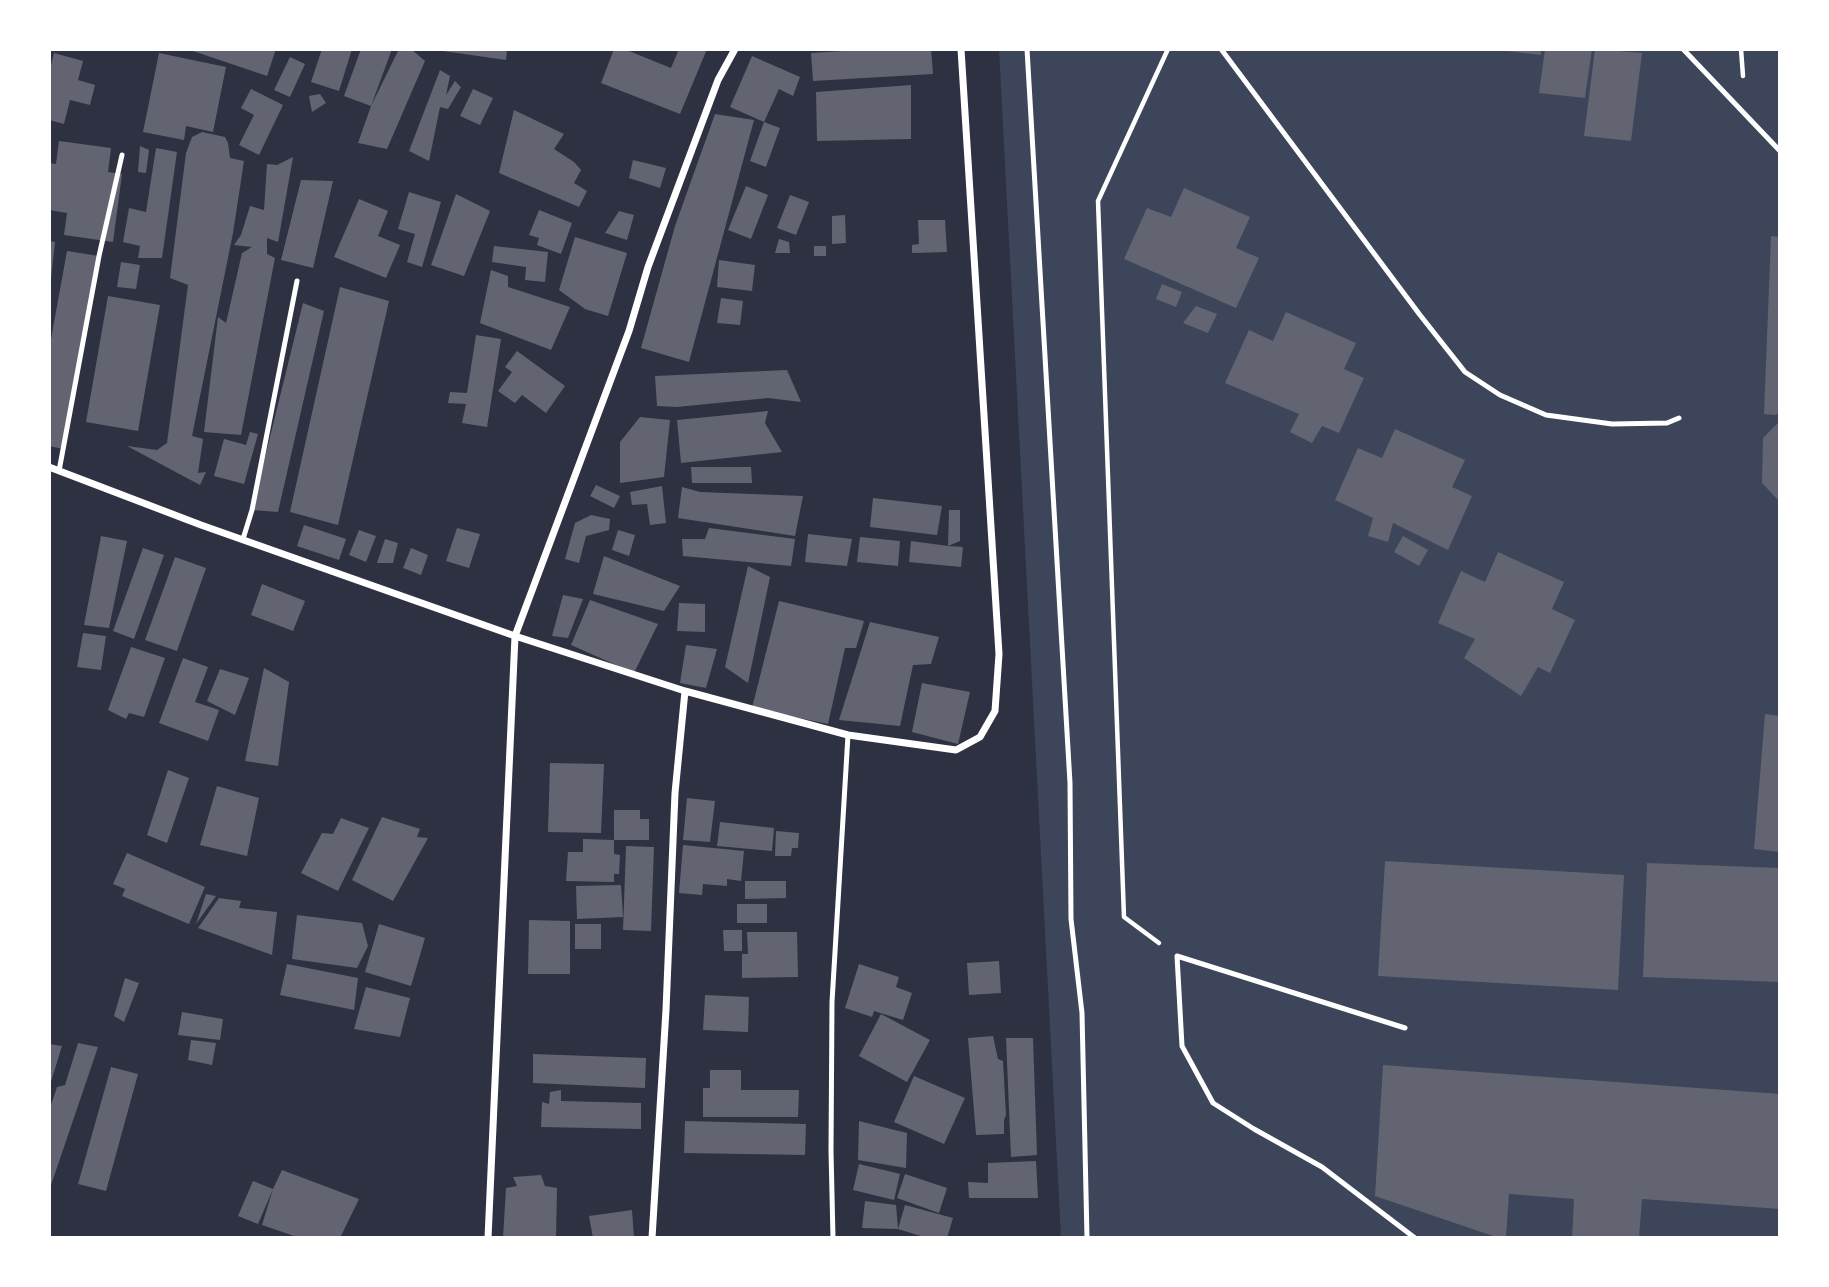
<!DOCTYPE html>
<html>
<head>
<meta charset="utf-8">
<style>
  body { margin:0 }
  #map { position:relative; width:1829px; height:1287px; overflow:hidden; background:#2d3142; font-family:"IBM Plex Sans",sans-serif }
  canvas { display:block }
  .frame { position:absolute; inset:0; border:51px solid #fff; pointer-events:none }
</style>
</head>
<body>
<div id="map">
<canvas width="1829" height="1287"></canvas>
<div class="frame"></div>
</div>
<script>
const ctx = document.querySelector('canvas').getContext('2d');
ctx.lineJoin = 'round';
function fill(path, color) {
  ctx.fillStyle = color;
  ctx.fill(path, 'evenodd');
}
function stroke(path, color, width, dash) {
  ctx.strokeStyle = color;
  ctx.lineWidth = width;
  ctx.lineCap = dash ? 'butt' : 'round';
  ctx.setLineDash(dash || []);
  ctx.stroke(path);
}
fill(new Path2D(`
  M999,49H1780V1238H1061Z`), '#3c4559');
fill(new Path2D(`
  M187,49H276L267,76Z
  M322,49H352L339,91L311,82Z
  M361,49H392L371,106L399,49H411L425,61L387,149L358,143L371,106L344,96Z
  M443,49H507L506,60L443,51Z
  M614,49H624L671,68L679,49H707L680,114L601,83Z
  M876,49H931L933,74L813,81L811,53Z
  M1507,49H1541V55L1507,51Z
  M1545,49H1592L1585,98L1539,93Z
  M1595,49L1642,53L1631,141L1584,136Z
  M54,53L83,61L78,80L95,85L90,105L70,100L64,124L49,120V74Z
  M159,53L226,67L213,132L186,126L184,140L143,132Z
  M752,56L800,77L793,96L779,89L764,122L730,107Z
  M290,57L305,64L290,97L274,90Z
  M440,70L450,76L446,95L455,81L461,87L448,109L440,107L429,161L409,151Z
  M911,85V139L817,141L816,92Z
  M251,89L283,105L259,155L239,145L254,115L241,108Z
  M473,89L493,98L480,125L460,116Z
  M320,94L326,103L312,112L309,96Z
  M514,110L564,134L554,149L574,162L581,170L574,183L587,191L579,207L499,173Z
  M715,114L754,120L689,362L641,348L675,226Z
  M764,122L780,128L766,167L750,161Z
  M202,132L225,137L228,143L230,158L244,161L233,233L192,436L203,439L198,473L206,472L200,485L127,446L157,450L167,443L188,285L170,278L186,153L192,137Z
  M59,141L111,148L108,172L122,174L113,242L64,235L67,213L49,210V163L56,164Z
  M140,146L149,150L146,173L138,172Z
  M156,148L177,152L162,258H138L140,246L123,242L129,208L146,212Z
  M293,157L278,242L267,238V254L275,258L241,435L204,432L218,317L226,323L242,253L252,247L234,245L241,235L250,206L264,210L267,164L277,165Z
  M633,160L666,168L660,188L629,178Z
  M301,180L333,181L313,268L281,260Z
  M746,186L768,195L751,239L728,230Z
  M1184,188L1250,217L1236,248L1259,258L1236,308L1124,259L1147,208L1171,217Z
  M409,192L441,202L422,267L407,262L415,234L398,229Z
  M456,194L490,211L464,276L431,265Z
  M790,195L809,202L796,235L777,228Z
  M359,199L388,211L378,236L400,245L386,278L334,257Z
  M539,210L572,223L561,254L537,245L539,238L529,235Z
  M619,211L634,215L627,240L605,233Z
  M845,215L846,243L832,244V216Z
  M918,220H945L947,252L912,253V245L919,244Z
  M1771,236L1780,237V411L1776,415L1764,414Z
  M575,237L627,253L608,316L585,309L559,290Z
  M779,239L789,242L790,253H775Z
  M49,241L55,242L51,279H49Z
  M494,246L548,252L545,282L525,280L526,267L492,262Z
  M814,246H826V256H814Z
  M67,251L99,256L63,449L49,446V350Z
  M719,260L755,265L752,291L717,287Z
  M121,262L140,265L136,289L117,287Z
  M491,270L508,276V287L570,307L551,350L480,323Z
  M1162,284L1182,292L1176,307L1156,299Z
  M340,287L389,301L338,525L290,512Z
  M108,296L160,305L138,431L86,422Z
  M721,298L743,301L740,325L717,323Z
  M303,303L324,311L278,512L252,510Z
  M1196,306L1217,314L1208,333L1183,323Z
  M1286,312L1356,343L1344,369L1364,378L1339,433L1322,426L1312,443L1290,432L1299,414L1225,383L1249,330L1273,341Z
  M476,335L501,339L487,427L462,423L466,404L448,403L450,392L467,393Z
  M517,351L565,386L546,413L522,395L515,403L498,391L512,372L505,367Z
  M787,370L801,402L768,398L677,407L657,406L655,376Z
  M768,411L765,423L782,452L681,463L677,420Z
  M640,417L670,420L664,477L620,483V442Z
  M1780,421V502L1762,483L1763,438Z
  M1395,429L1465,460L1452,487L1472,496L1448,550L1393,523L1388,542L1368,536L1373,518L1335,500L1358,448L1382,458Z
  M250,432L258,434L244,484L214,476L224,439L246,445Z
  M691,467H751L752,483H692Z
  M596,485L620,496L614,508L590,496Z
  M662,486L666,523L650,525L647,504L632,505L630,492Z
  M682,487L700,492L803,496L795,536L678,518Z
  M873,498L942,506L937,535L870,527Z
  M949,510H960V541L948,546L963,547L961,567L909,562L911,541L948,546Z
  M591,515L610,519L609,530L586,536L579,563L565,559L575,523Z
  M304,525L346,539L339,560L297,546Z
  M457,528L480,534L469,568L446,561Z
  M709,528L795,539L791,566L683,556L682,539H705Z
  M359,530L376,536L366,562L349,555Z
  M618,530L635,535L629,556L612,550Z
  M808,534L852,539L847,566L805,562Z
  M101,536L127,541L109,628L84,625Z
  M1403,536L1428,550L1419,566L1394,552Z
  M860,537L900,541L898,566L857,562Z
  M385,539L398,543L393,563H377Z
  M143,548L164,555L134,639L113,631Z
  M411,548L428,555L421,575L403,568Z
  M1498,552L1564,582L1552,609L1575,620L1550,673L1538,667L1521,696L1464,658L1475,639L1438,623L1461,571L1485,582Z
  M604,556L680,586L664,611L593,594Z
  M175,557L206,568L177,651L145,640Z
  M748,566L770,577L748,683L725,667Z
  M262,584L305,601L293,631L251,615Z
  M563,595L583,599L568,638L552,636Z
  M590,600L658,624L634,673L571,645Z
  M779,601L864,621L856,648H845L828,724L752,708Z
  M679,603L705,604V632L677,631Z
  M870,622L939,637L931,664L913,665L900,726L839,720Z
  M83,633L106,636L101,670L77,667Z
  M686,645L717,649L706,688L680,683Z
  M131,647L165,658L144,717L129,713L126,719L108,710Z
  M183,658L208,667L195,702L219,710L208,741L159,723Z
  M264,668L289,682L278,766L245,761Z
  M220,669L249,678L235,715L207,701Z
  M922,683L970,692L958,744L912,732Z
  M1765,714L1780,716V852L1754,849Z
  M550,763L604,764L601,833L548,832Z
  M168,770L189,778L167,843L147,835Z
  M217,786L259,798L247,856L200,845Z
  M687,798L715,801L710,842L683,840Z
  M614,810H640V819H649V840H614Z
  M382,817L420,829L417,837L428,838L393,901L352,880Z
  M341,818L369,828L338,891L301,873L322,833L333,834Z
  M720,822L774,828L772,851L717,846Z
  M776,831L799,833L798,848H792L791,856H775Z
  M583,839L614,840V854L620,855L619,874H614V882L566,881L568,852H583Z
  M683,845L744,851L741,881L727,879V886L703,884L702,895L679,893Z
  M626,846L654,847L651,931L623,930Z
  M127,853L205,887L189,924L122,896L125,889L113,884Z
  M1385,861L1624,875L1618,990L1378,976Z
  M1647,863L1780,868V982L1643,977Z
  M745,881H786V898L745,899Z
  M621,885L623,917L577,919L576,886Z
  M206,894L216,896L196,924Z
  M219,898L241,901L239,908L277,912L272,955L198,928Z
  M737,904H767V923H737Z
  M297,915L362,923L368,946L357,968L292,959Z
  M529,920L570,921V974H528Z
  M379,924L425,938L411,986L365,972Z
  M575,924H601V949H575Z
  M723,930H742V951H724Z
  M747,932H797L798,977L742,978V954H748Z
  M999,961L1001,993L969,995L967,963Z
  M287,964L358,978L354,1010L280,995Z
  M859,964L899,977L896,987L912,993L903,1020L874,1011L872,1017L845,1008Z
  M125,978L139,983L124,1022L114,1016Z
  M366,987L410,998L400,1037L354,1029Z
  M705,995L749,997L748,1032L703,1030Z
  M182,1012L223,1019L220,1040L178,1035Z
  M881,1014L930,1040L907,1082L859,1056Z
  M993,1036L998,1059L1003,1061L1006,1115L1004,1120V1134L976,1135L968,1038Z
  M1006,1038H1033L1037,1155L1011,1157Z
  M191,1040L216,1043L212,1065L188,1060Z
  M78,1043L98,1047L49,1191V1111L57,1087L65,1085Z
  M49,1044L62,1046L50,1085H49Z
  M533,1054L646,1058L645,1088L533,1083Z
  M1383,1065L1780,1094V1209L1642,1199L1639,1238H1572L1574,1199L1509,1194L1506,1238H1499L1375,1196Z
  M111,1067L138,1074L106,1191L78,1184Z
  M710,1070H741V1090H799L798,1117H703V1088H710Z
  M914,1076L965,1098L944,1144L894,1122Z
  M561,1090V1101L641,1103V1129L541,1127L542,1102L549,1104L550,1092Z
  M685,1121L806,1124L805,1155L684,1153Z
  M859,1121L907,1133L906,1168L858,1160Z
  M1036,1161L1038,1198H969L968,1182L988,1183V1163Z
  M859,1164L900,1174L894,1200L853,1190Z
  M282,1170L359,1199L340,1238H300L262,1225L273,1189L258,1224L238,1216L253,1181L273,1189Z
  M905,1174L947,1188L939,1213L897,1198Z
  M541,1175L545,1186L557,1188L556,1238H503L506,1188L517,1186L513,1177Z
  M865,1201L896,1205L898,1229L862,1228Z
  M905,1205L953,1218L947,1238H927L898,1229Z
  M632,1210L634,1238H593L589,1216Z`), '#626471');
stroke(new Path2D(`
  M1741,49L1743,76
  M1159,943L1124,917L1098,201L1168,49`), '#fff', 4.5);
stroke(new Path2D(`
  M1027,49L1070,783L1071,919L1082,1013L1087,1238
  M1221,49L1420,315L1465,372L1500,395L1546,415L1612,424L1667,423L1679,418
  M1683,49L1780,151
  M59,471L99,256L122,155
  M243,539L252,510L297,281
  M1405,1028L1177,956L1182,1046L1213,1103L1254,1129L1322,1167L1415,1238
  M833,1238L831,1151L832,1002L848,735`), '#fff', 5);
stroke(new Path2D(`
  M49,467L201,525L515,636L685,691L848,735L956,750L980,737L995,711L999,654L961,49
  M488,1238L515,636L629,331L648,267L718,80L735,49
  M652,1238L666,1010L675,793L685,691`), '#fff', 7);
</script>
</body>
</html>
